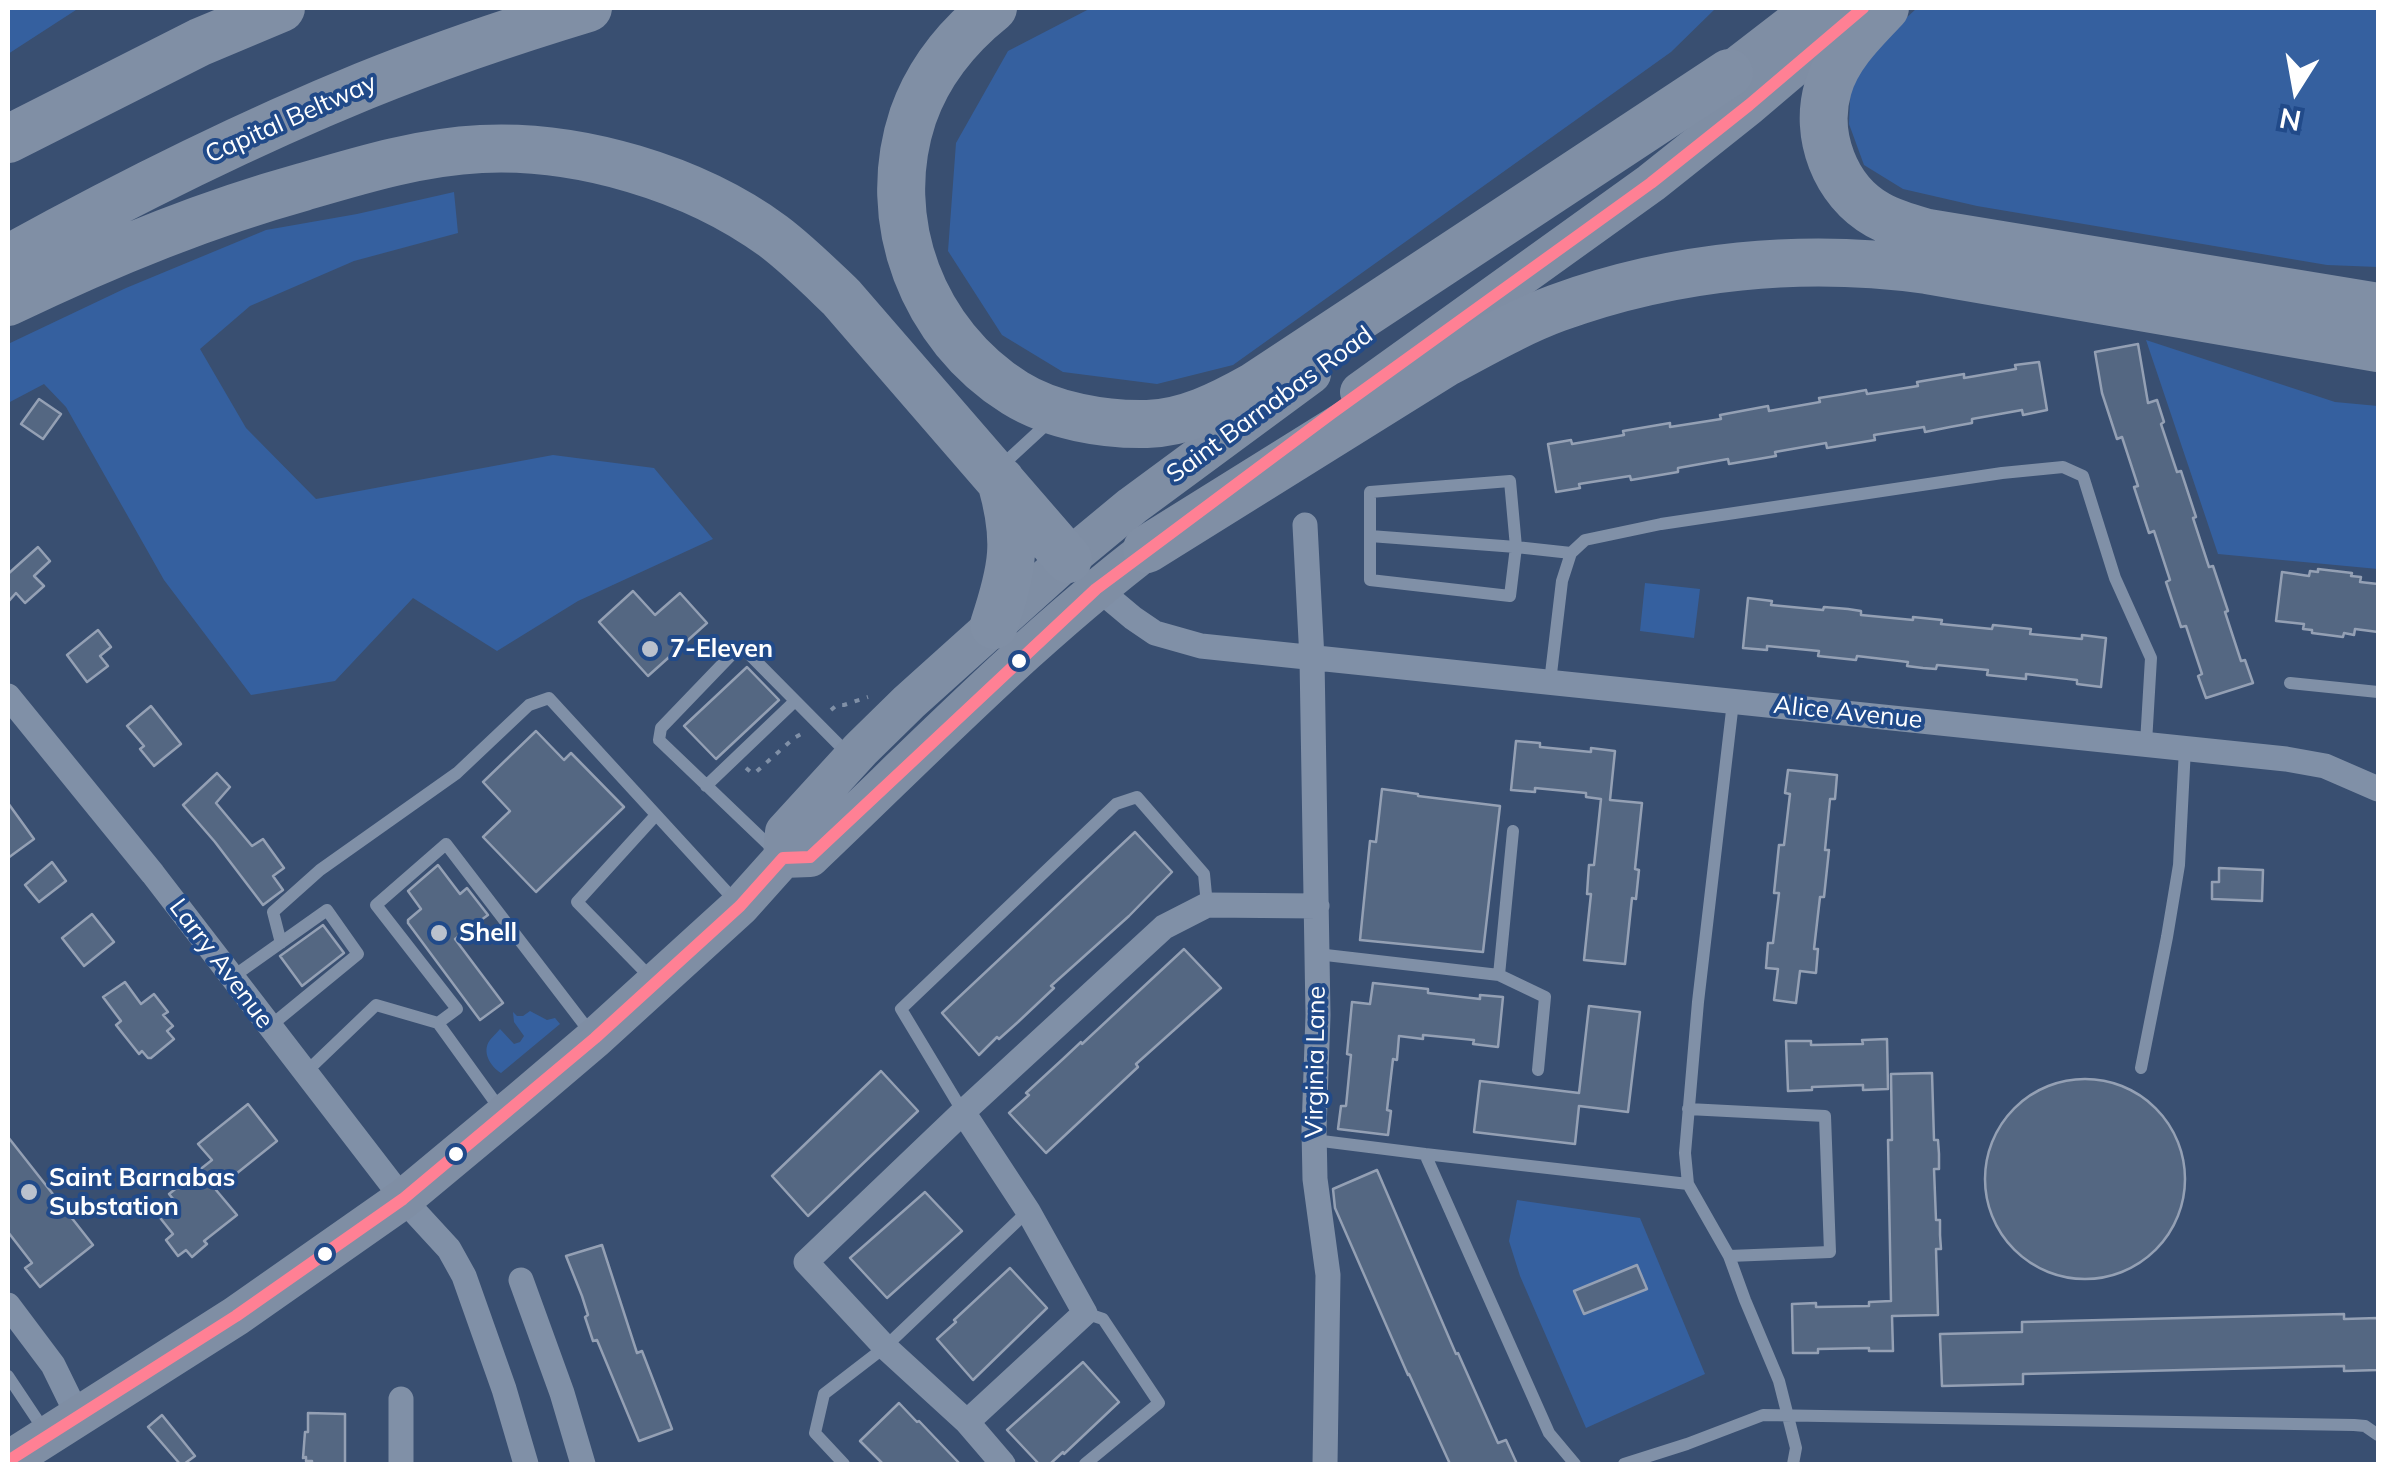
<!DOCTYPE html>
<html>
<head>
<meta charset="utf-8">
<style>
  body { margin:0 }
  #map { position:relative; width:2386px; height:1472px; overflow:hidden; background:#394f71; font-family:Mulish,sans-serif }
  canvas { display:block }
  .frame { position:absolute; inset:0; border:10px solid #fff; pointer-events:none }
  .north { position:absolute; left:2246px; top:40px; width:100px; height:100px; -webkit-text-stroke:8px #214a89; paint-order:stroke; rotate:191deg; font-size:28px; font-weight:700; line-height:40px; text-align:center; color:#fff }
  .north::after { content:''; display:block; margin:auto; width:35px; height:45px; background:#fff; clip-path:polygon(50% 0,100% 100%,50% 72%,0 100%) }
</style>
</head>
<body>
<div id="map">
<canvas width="2386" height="1472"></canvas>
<div class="frame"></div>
<div class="north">N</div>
</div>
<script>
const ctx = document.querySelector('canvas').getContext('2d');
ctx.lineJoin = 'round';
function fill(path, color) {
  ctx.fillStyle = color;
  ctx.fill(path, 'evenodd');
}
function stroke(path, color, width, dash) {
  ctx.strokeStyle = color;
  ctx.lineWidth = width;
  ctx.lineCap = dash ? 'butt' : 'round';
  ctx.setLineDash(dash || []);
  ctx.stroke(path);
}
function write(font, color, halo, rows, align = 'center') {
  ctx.font = font + ' Mulish,sans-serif';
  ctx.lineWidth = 8;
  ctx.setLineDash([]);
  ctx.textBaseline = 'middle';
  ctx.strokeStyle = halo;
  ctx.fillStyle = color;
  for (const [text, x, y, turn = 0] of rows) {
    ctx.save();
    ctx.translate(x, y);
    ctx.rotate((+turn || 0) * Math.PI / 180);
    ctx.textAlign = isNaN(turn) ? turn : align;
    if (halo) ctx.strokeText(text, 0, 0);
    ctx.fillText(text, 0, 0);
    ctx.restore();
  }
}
fill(new Path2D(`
  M8,8H79L8,54Z
  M1091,8H1716L1671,52L1233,365L1157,384L1063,372L1002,335L948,251L956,143L1008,51Z
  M1917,8H2378V267L2327,265L1977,206L1903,189L1864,165L1849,124L1851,79L1890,33Z
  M454,192L458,233L354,261L250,306L200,349L246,428L316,499L553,455L654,468L713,539L578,601L497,651L413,598L335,681L251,695L164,580L66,407L44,384L8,403V344L126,288L266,230L357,214Z
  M2146,340L2335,402L2378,406V569L2218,554Z
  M1645,583L1700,589L1694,638L1640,631Z
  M530,1011L547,1020L555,1018L560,1024L501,1073C491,1067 481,1052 490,1040C493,1036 497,1033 500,1029L514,1044L520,1042L524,1036L514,1022L513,1012L517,1016H523Z
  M1517,1200L1640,1218L1705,1374L1586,1428L1520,1276L1509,1241Z`), '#35609f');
const building = new Path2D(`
  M2138,344L2148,403L2157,400L2164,422L2161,424L2177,472L2181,471L2196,517L2193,518L2209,567L2213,566L2228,611L2225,612L2241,661L2245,660L2253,683L2206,698L2198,676L2202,674L2186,626L2181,627L2166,582L2170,580L2154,531L2149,533L2134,487L2138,486L2122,437L2117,439L2102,393L2095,352Z
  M2039,362L2047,410L2023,415L2022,410L1972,419V423L1950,427L1925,432L1924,427L1874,435L1875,440L1827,448L1826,443L1775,452L1776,456L1729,464L1728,459L1678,468V472L1631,480L1630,476L1579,484L1580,488L1556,492L1548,444L1571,440L1572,444L1624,435L1623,431L1670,423V427L1721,419L1720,415L1768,406L1769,411L1820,402L1819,398L1844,394L1866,390L1867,394L1918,386L1917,382L1964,374V378L2016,369L2015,365Z
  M39,399L61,414L43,439L21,424Z
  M38,547L50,561L34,576L44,586L25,603L16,593L8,602V574Z
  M2318,569L2352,573L2351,576L2361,577L2360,582L2378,584V632L2355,629L2354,635L2344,633L2343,637L2312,633V630L2303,629L2304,624L2276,621L2282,572L2309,576L2310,571L2318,572Z
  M633,591L655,615L680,593L707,623L648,676L599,622Z
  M1748,598L1772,601L1771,605L1823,610L1824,607L1848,609L1861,611V615L1913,620V617L1942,620L1941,624L1992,629L1993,625L2031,629L2030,634L2082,639V635L2106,638L2101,687L2077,684V680L2026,674V679L1987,675L1988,670L1937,665L1936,669L1923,668L1907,666L1908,662L1857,656L1856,660L1818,656L1819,651L1767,646V650L1743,648Z
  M98,630L111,647L100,656L108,666L87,682L67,655Z
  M747,667L779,700L716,759L684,726Z
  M151,706L181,744L154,766L140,749L144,746L127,726Z
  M536,731L564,760L571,753L624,807L536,892L483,837L510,811L483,782Z
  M1516,741L1540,743V747L1591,752V748L1615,751L1610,800L1642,803L1635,869L1639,870L1636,899L1632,898L1625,964L1584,960L1591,894H1587L1588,879L1589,865H1594L1601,799L1586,797V793L1535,788V792L1511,790Z
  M1788,770L1837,775L1835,799H1830L1825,850H1829L1824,897H1820L1814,949H1818L1816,973L1800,971L1796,1003L1774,1000L1778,969L1766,968L1768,943H1773L1779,893H1774L1779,845H1784L1790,794L1785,793Z
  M217,773L230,787L216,803L252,846L263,839L284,868L273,876L283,890L263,905L215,842L183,805Z
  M1382,789L1418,794V796L1500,806L1483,952L1360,940L1370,841L1376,842Z
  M8,803L34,839L8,858Z
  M1135,832L1172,872L1129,916L1051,986L1054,988L1018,1022L999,1039L997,1037L979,1055L942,1013Z
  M52,862L66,881L39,902L25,885Z
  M438,865L460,894L467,888L488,915L455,939L503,1003L480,1020L408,923V920L421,909L408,891Z
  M2219,868L2263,870L2262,901L2212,899V882H2219Z
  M92,914L114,942L84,966L62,938Z
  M323,925L344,953L302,986L280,956Z
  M1184,949L1221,988L1136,1064L1138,1067L1046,1153L1009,1113L1029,1095L1026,1093L1064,1058L1081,1042L1082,1044Z
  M125,982L141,1004L154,994L168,1012L163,1015L173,1026L167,1031L174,1039L151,1058H148L142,1051L139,1054L116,1025L121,1021L103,997Z
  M1373,983L1428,989V993L1480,999V995L1503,997L1498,1047L1473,1044L1474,1040L1423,1035V1039L1399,1036L1397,1060L1393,1059L1387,1110L1391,1111L1388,1135L1338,1129L1341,1106H1346L1351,1055L1347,1054L1352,1002L1370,1004Z
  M1589,1006L1640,1012L1628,1112L1579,1106L1575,1144L1474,1132L1480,1081L1579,1093Z
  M1887,1039L1888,1089L1863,1090V1085L1812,1087V1090L1788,1091L1786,1041H1811V1045L1863,1044L1862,1040Z
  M881,1071L918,1111L808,1216L772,1176Z
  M1932,1073L1934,1140H1938L1939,1154V1169H1934L1936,1220H1940V1235L1941,1249H1936L1938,1315L1892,1316L1893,1351H1869V1348L1818,1349V1353H1793L1792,1304L1816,1303V1307L1869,1306V1302L1891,1301L1888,1140H1892L1891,1074Z
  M1985 1179a100 100 0 1 1 200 0a100 100 0 1 1-200 0Z
  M248,1104L277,1141L216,1190L237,1215L204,1241L207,1244L192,1257L186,1250L178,1256L166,1240L173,1234L157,1214L174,1200L169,1194L212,1160L198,1144Z
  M8,1137L93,1245L40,1287L25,1268L32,1263L8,1232Z
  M1377,1170L1456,1354L1458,1353L1498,1443L1506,1440L1517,1464H1450L1409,1374L1408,1375L1335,1208L1333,1189Z
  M925,1192L962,1231L887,1298L850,1258Z
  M602,1245L637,1353L642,1351L672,1429L639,1441L597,1340L593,1341L585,1317L588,1315L582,1296L566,1256Z
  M1637,1265L1647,1289L1584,1314L1574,1291Z
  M1010,1268L1047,1308L973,1380L937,1339L956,1322L954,1320Z
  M2344,1314V1319L2378,1318V1370L2344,1371V1366L2023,1374V1384L1942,1386L1940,1334L2022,1332V1322Z
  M1083,1362L1119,1402L1064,1454L1063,1452L1050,1464H1039L1007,1430Z
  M899,1403L917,1422L919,1421L960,1464H883L860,1441Z
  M308,1413L345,1414V1464H312V1461H306V1457L303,1458L305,1432H308Z
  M162,1415L195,1456L184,1464H180L148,1427Z`);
fill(building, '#546782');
stroke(building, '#94a0b4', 2.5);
stroke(new Path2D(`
  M831,710L837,705H844L868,697
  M746,768L752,773L756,772L794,738L805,732`), '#8090a7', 4, [5, 8]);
stroke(new Path2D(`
  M999,468L1050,421
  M1370,536L1516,547L1510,481L1370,492V580L1510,596L1516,547L1571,553
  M1550,682L1562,581L1571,553L1585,540L1661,524L2002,473L2063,467L2083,476L2115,578L2151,658L2146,743
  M2290,683L2378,692
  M1733,702L1698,1002L1685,1153L1688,1184L1729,1256L1745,1300L1779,1381L1796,1448L1793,1464
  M706,786L795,701
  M774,850L659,740L661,728L736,650L746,651L848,754
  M281,943L273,912L320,870L457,773L529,705L549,698L738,904
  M1317,954L1499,975L1545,997L1538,1070
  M1499,975L1513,831
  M231,978L327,910L358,954L269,1027
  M654,981L577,902L656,815
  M438,1023L457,1009L376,905L446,844L593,1036
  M2141,1068L2167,937L2179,865L2185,748
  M306,1072L376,1005L438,1023L500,1109
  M1688,1109L1825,1116L1830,1252L1729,1256
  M963,1112L901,1009L1116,804L1137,797L1204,874L1207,905
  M1314,1140L1425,1154L1549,1433L1575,1464
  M1425,1154L1688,1184
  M1085,1313L1103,1319L1159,1403L1085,1464
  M8,1376L46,1433
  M844,1464L815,1433L824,1394L885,1347L1028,1211
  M1624,1464L1687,1444L1763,1415L2354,1425L2365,1426L2378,1435`), '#8090a7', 12);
stroke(new Path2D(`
  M1305,525L1312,659L1318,1015L1314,1130L1315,1179L1328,1275L1325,1464
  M1090,582L1133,618L1155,633L1201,646L2286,759L2325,766L2378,789
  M8,696L153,874L403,1199L449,1249L464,1276L504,1389L526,1464
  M963,1112L1028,1211L1085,1313L967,1422
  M521,1280L562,1393L583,1464
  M8,1305L53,1365L78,1416
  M401,1399V1464
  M1003,1464L967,1422L885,1347L806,1262L963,1112L1164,927L1207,905L1317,906`), '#8090a7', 25);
stroke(new Path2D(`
  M1704,92L1813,8
  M1360,392L1651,183L1749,105L1863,8
  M783,858L810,857C928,745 1042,626 1173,530
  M8,1461L236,1316L403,1199L522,1100L595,1038L740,906L783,858L785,832L861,749L909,702L1068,559L1132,506L1311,374`), '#7f8ea4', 40);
stroke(new Path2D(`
  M993,8C958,36 928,73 913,116C878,221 923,335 1015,393C1052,416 1104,425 1147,424C1185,423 1221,405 1253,387L1729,73
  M1885,8C1863,31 1837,56 1828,88C1814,135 1835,191 1878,215C1894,224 1910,228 1928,233L2378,307
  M8,139L200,42L281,8
  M8,259C124,195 242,136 364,86C438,56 512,31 588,8
  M8,302C103,256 202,215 303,187C361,170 420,152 481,149C578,144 694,178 773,236C797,254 819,276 841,297L1068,559
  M1147,549L1447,362C1483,343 1519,322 1557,308C1675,265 1803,253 1927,270L2378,348
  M994,625C1013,568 1018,540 1001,481`), '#808fa5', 48);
stroke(new Path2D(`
  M8,1461L236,1316L403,1199L595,1038L740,906L783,858L810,857L1096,589L1332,413L1651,183L1749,105L1863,8`), '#ff8094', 12);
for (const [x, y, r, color] of [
  [650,649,10,"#bac1cd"],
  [1019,661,9,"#fff"],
  [439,933,10,"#bac1cd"],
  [456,1154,9,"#fff"],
  [29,1192,10,"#bac1cd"],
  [325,1254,9,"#fff"]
]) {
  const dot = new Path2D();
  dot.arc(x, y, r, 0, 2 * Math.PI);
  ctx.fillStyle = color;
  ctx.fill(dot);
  stroke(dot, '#214a89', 4);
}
write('25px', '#fff', '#214a89', [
  ["Capital Beltway",291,119,-24],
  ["Saint Barnabas Road",1270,405,-36],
  ["Alice Avenue",1848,713,6],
  ["Larry Avenue",221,964,53],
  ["Virginia Lane",1316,1062,-89]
]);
write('bold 25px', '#fff', '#214a89', [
  ["7-Eleven",670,649],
  ["Shell",459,933],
  ["Saint Barnabas",49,1178],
  ["Substation",49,1207]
], 'left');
</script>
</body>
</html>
